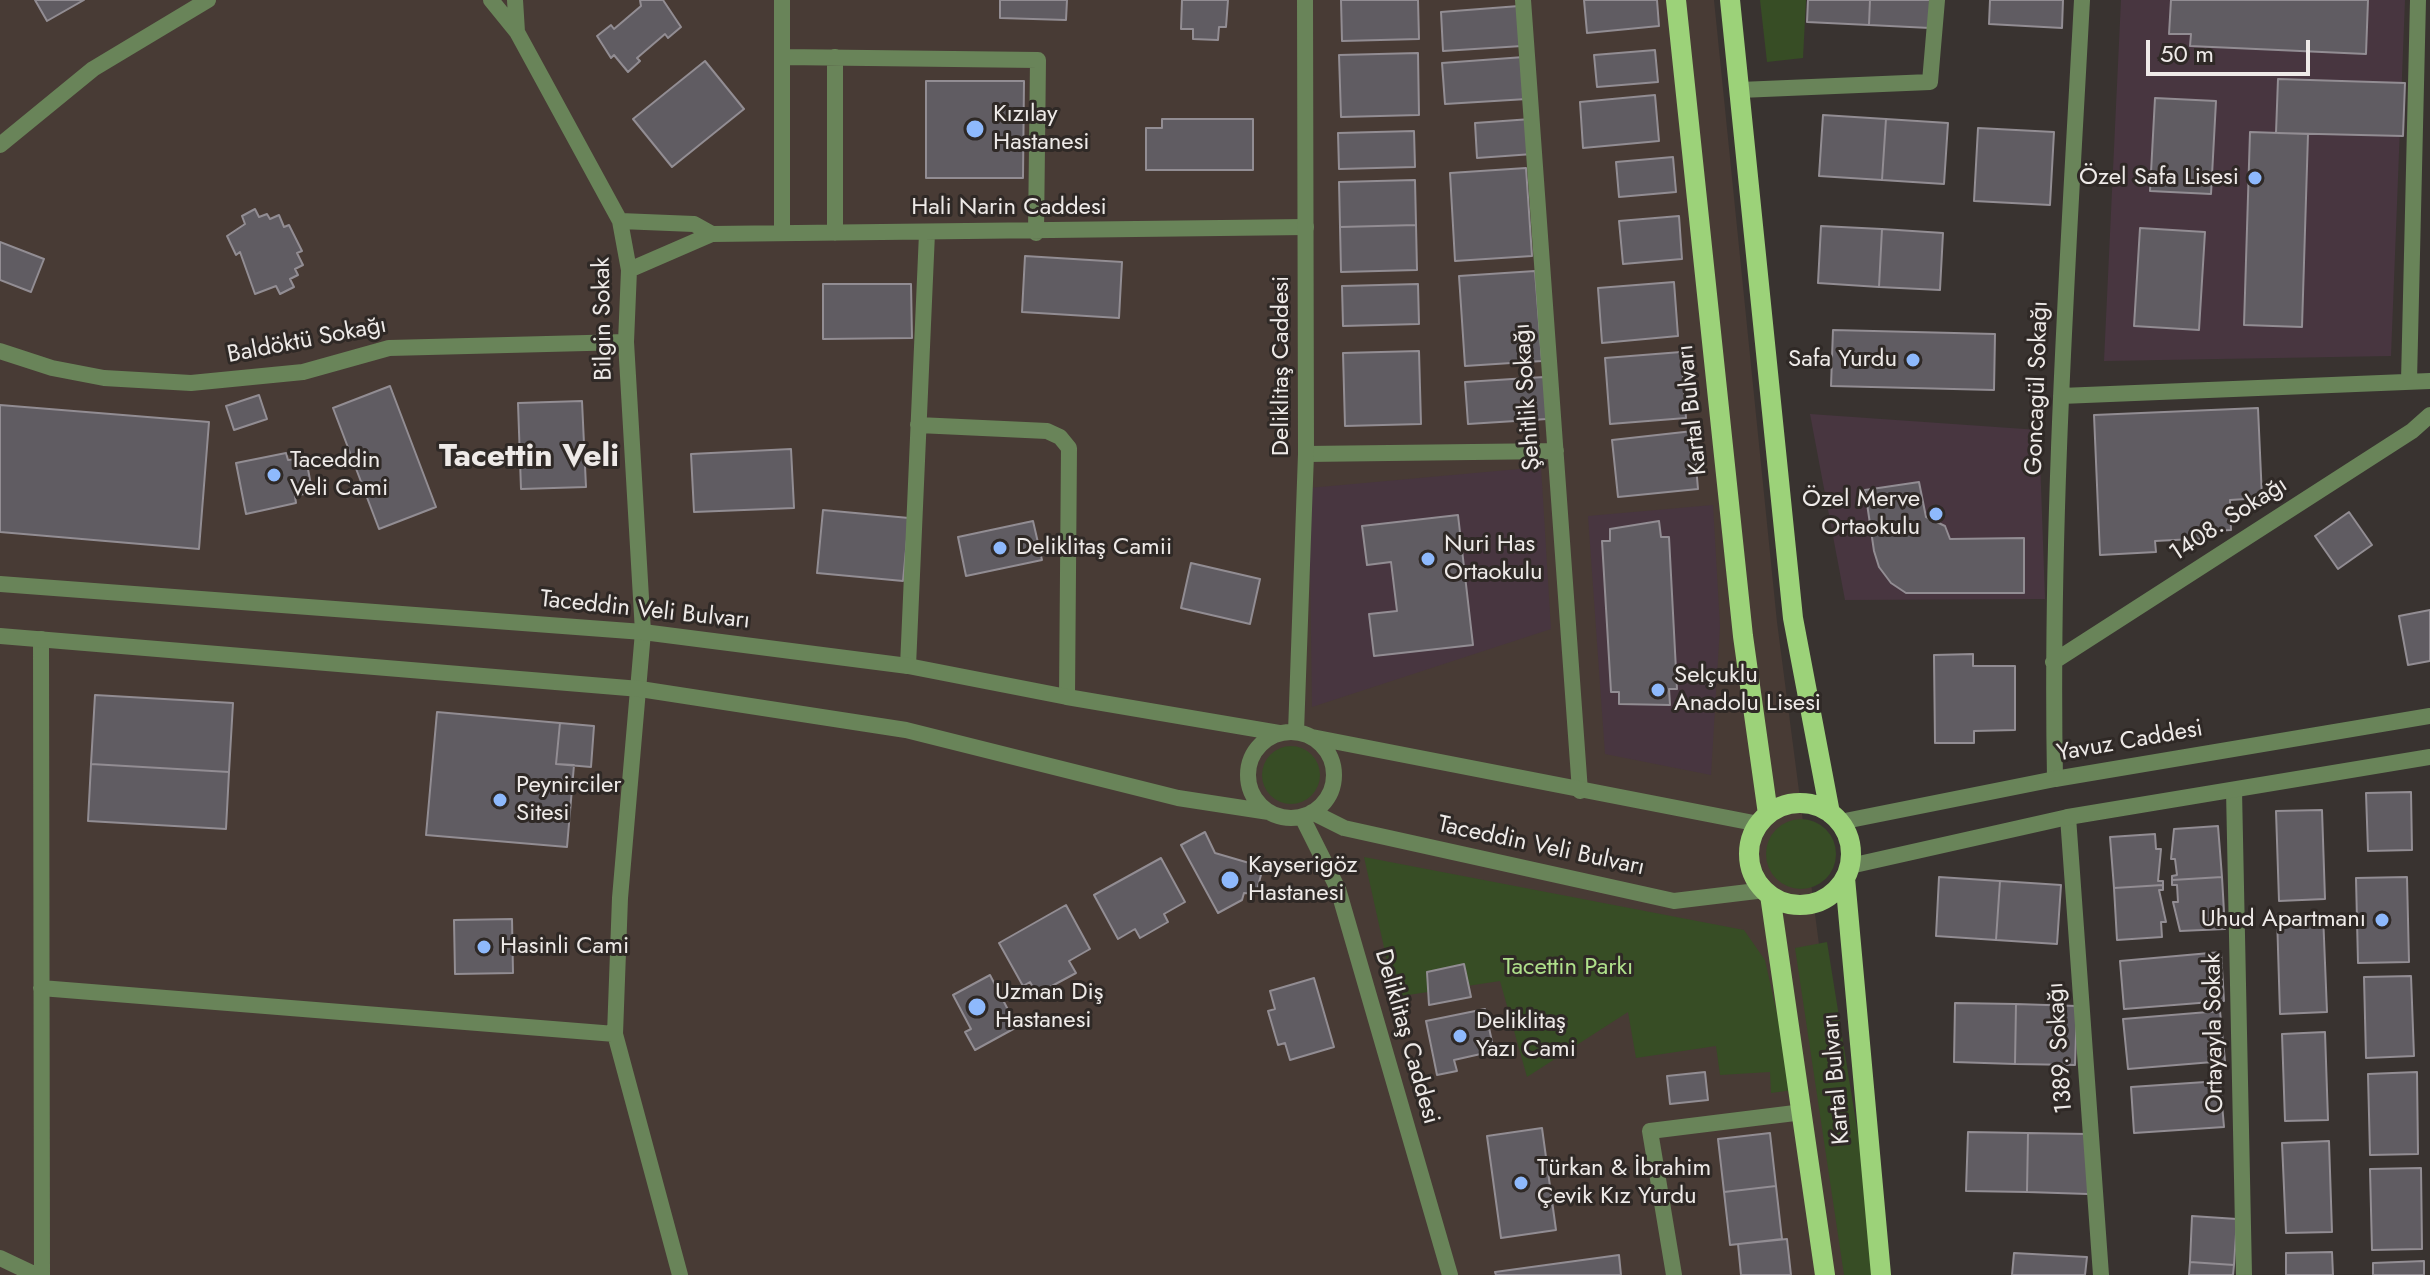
<!DOCTYPE html>
<html>
<head>
<meta charset="utf-8">
<style>
  body { margin:0 }
  #map { position:relative; width:2430px; height:1275px; overflow:hidden; background:#393330; font-family:Jost,sans-serif }
  canvas { display:block }
  .scale { position:absolute; left:2146px; top:40px; width:164px; height:36px; box-sizing:border-box; border:4px solid #eeeae8; border-top:0; padding-left:10px; font-size:24px; line-height:28px; white-space:nowrap; color:#eeeae8; -webkit-text-stroke:6px #2f2926; paint-order:stroke }
</style>
</head>
<body>
<div id="map">
<canvas width="2430" height="1275"></canvas>
<div class="scale">50 m</div>
</div>
<script>
const ctx = document.querySelector('canvas').getContext('2d');
ctx.lineJoin = 'round';
function fill(path, color) {
  ctx.fillStyle = color;
  ctx.fill(path, 'evenodd');
}
function stroke(path, color, width, dash) {
  ctx.strokeStyle = color;
  ctx.lineWidth = width;
  ctx.lineCap = dash ? 'butt' : 'round';
  ctx.setLineDash(dash || []);
  ctx.stroke(path);
}
function write(font, color, halo, rows, align = 'center') {
  ctx.font = font + ' Jost,sans-serif';
  ctx.lineWidth = 6;
  ctx.setLineDash([]);
  ctx.textBaseline = 'middle';
  ctx.strokeStyle = halo;
  ctx.fillStyle = color;
  for (const [text, x, y, turn = 0] of rows) {
    ctx.save();
    ctx.translate(x, y);
    ctx.rotate((+turn || 0) * Math.PI / 180);
    ctx.textAlign = isNaN(turn) ? turn : align;
    if (halo) ctx.strokeText(text, 0, 0);
    ctx.fillText(text, 0, 0);
    ctx.restore();
  }
}
fill(new Path2D(`
  M0,0H1714L1777,622L1862,1275H0Z`), '#483b35');
fill(new Path2D(`
  M2121,0H2405L2391,356L2104,361Z
  M1810,414L2039,430L2045,599L1845,600Z
  M1541,467L1551,629L1312,707L1309,488Z
  M1713,505L1720,626L1711,775L1605,754L1588,516Z`), '#483640');
fill(new Path2D(`
  M1760,0H1806L1803,58L1767,62Z
  M1262 775a29 29 0 1 1 58 0a29 29 0 1 1-58 0Z
  M1766 854a35 35 0 1 1 70 0a35 35 0 1 1-70 0Z
  M1364,857L1744,930L1765,960L1794,1090L1771,1093L1770,1072L1720,1075L1716,1046L1636,1058L1628,1012L1527,1077L1500,981L1395,997Z
  M1827,942L1864,1172L1872,1275H1844L1795,948Z`), '#374d25');
const building = new Path2D(`
  M35,0H84L47,21Z
  M640,0H663L681,27L668,38L665,34L637,58L640,61L628,72L614,55L611,58L597,36L611,25L614,29L641,6Z
  M1000,0H1067L1066,20L1000,18Z
  M1182,0H1228L1226,27H1219L1218,40L1193,39V29H1181Z
  M1341,0H1418L1419,39L1342,41Z
  M1584,0H1657L1659,26L1587,33Z
  M1808,0H1870L1869,25L1807,22Z
  M1870,0H1932L1930,28L1869,25Z
  M1990,0H2063L2062,28L1989,24Z
  M2171,0H2368L2366,54L2190,46L2191,34H2169Z
  M1519,6L1522,46L1443,51L1441,12Z
  M1655,50L1658,82L1597,87L1594,55Z
  M1418,53L1419,115L1341,117L1339,55Z
  M1524,57L1527,99L1445,104L1442,63Z
  M705,61L744,109L672,167L633,119Z
  M2278,79L2405,83L2403,136L2276,133Z
  M926,81H1024L1023,178H926Z
  M1655,95L1659,141L1583,148L1580,102Z
  M2155,98L2216,101L2211,194L2150,191Z
  M1823,115L1886,119L1882,180L1819,176Z
  M1162,119H1253V170H1146V128H1162Z
  M1531,119L1533,154L1477,158L1475,123Z
  M1886,119L1948,123L1944,184L1882,180Z
  M1978,128L2054,132L2050,205L1974,201Z
  M1414,131L1415,167L1339,169L1338,133Z
  M2250,132L2308,134L2302,327L2244,325Z
  M1673,157L1676,192L1619,197L1616,162Z
  M1526,168L1532,256L1455,261L1450,173Z
  M1415,180L1416,225L1340,227L1339,182Z
  M255,209L259,217L267,214L270,219L279,215L284,227L289,225L302,251L297,253L303,265L295,269L298,275L290,279L294,287L280,294L276,286L255,294L240,252L236,255L227,236L245,224L242,216Z
  M1679,216L1682,259L1623,264L1619,221Z
  M1416,225L1417,270L1341,272L1340,227Z
  M1821,226L1882,229L1879,287L1818,283Z
  M2140,228L2205,232L2199,330L2134,326Z
  M1882,229L1943,233L1940,290L1879,287Z
  M0,242L44,259L31,292L0,280Z
  M1025,256L1122,262L1119,318L1022,312Z
  M1535,271L1542,361L1465,366L1459,276Z
  M1674,282L1678,336L1602,343L1598,288Z
  M823,284H911L912,338L823,339Z
  M1418,284L1419,324L1343,326L1342,286Z
  M1833,330L1995,334L1994,390L1831,386Z
  M1419,351L1421,424L1345,426L1343,353Z
  M1681,352L1686,418L1610,424L1605,358Z
  M1544,377L1547,419L1468,424L1465,382Z
  M390,386L436,507L379,529L333,408Z
  M259,395L267,419L234,430L226,406Z
  M582,401L586,487L521,489L518,403Z
  M0,405L209,422L199,549L0,532Z
  M2258,408L2262,498L2230,500L2231,530L2213,531V538L2155,541L2156,552L2100,555L2094,415Z
  M1693,431L1698,489L1618,497L1612,440Z
  M791,449L794,508L694,512L691,454Z
  M286,453L288,460L297,459L298,466L307,464L311,485L303,486L304,494L295,496L296,503L246,514L236,463Z
  M1919,482L1926,517L1945,526L1950,539L2024,538V593H1906L1891,583L1879,567L1874,551L1865,490Z
  M823,510L909,518L903,581L817,573Z
  M2349,512L2372,545L2338,569L2315,536Z
  M1458,515L1473,645L1374,656L1369,614L1397,611L1391,562L1367,565L1362,526Z
  M1033,521L1042,560L966,576L958,537Z
  M1659,521L1661,537H1669L1677,689H1669L1670,705L1619,704V692H1611L1602,541H1610V529Z
  M1191,563L1260,579L1250,624L1181,608Z
  M2430,610V661L2408,665L2399,616Z
  M1973,654V666H2015V730L1974,731V743H1935L1934,655Z
  M95,695L233,703L229,772L91,764Z
  M437,712L560,723L556,764L574,765L567,847L426,835Z
  M560,723L594,726L591,767L556,764Z
  M91,764L229,772L226,829L88,821Z
  M2411,792L2412,850L2368,851L2366,793Z
  M2322,810L2325,899L2279,901L2276,811Z
  M2218,826L2222,877L2172,880V876L2177,875L2175,859H2171L2174,829Z
  M1205,832L1215,853L1263,867L1256,894L1244,893L1242,900L1218,913L1181,845Z
  M2155,834L2156,849H2161L2158,881H2163V885L2114,888L2110,837Z
  M1161,858L1185,902L1164,914L1168,922L1140,938L1135,929L1118,939L1094,895Z
  M1939,877L2000,881L1996,940L1936,936Z
  M2222,877L2225,929L2180,931L2173,902H2178L2177,885H2172V880Z
  M2407,877L2409,962L2358,963L2356,878Z
  M2000,881L2061,885L2057,944L1996,940Z
  M2163,885V890H2159L2166,922H2161L2162,937L2117,940L2114,888Z
  M1066,905L1090,949L1069,961L1076,973L1037,994L1030,982L1023,986L999,943Z
  M2323,914L2327,1012L2280,1014L2277,916Z
  M512,919L513,973L455,974L454,920Z
  M2221,952L2224,1001L2124,1009L2120,961Z
  M1464,964L1471,997L1429,1005L1427,972Z
  M990,975L1017,1027L975,1050L965,1032L971,1029L953,995Z
  M2411,976L2414,1056L2366,1058L2364,977Z
  M1314,978L1334,1047L1290,1060L1285,1043L1278,1045L1268,1011L1275,1009L1270,991Z
  M1955,1003L2016,1004L2015,1064L1954,1062Z
  M2016,1004L2077,1006L2075,1065L2015,1064Z
  M1485,1009L1494,1051L1454,1060L1457,1071L1437,1075L1426,1021Z
  M2220,1011L2225,1061L2128,1069L2123,1019Z
  M2325,1032L2328,1120L2285,1121L2282,1034Z
  M1705,1072L1708,1100L1670,1104L1667,1076Z
  M2417,1072L2418,1154L2370,1155L2368,1074Z
  M2220,1081L2224,1127L2134,1133L2131,1087Z
  M1542,1128L1556,1230L1501,1238L1487,1136Z
  M1968,1132L2028,1133L2027,1192L1966,1191Z
  M1770,1133L1776,1186L1724,1192L1718,1139Z
  M2028,1133L2089,1134L2088,1194L2027,1192Z
  M2329,1141L2332,1232L2286,1233L2282,1143Z
  M2421,1168L2422,1249L2372,1250L2370,1169Z
  M1776,1186L1782,1239L1730,1245L1724,1192Z
  M2192,1216L2237,1219L2234,1265L2190,1262Z
  M1787,1239L1791,1275H1741L1738,1244Z
  M2332,1252L2333,1275H2286V1253Z
  M2014,1253L2087,1257L2085,1275H2012Z
  M1619,1255L1621,1275H1496L1495,1272Z
  M2424,1261V1275H2373V1263Z
  M2190,1262L2234,1265L2233,1275H2189Z`);
fill(building, '#605c62');
stroke(building, '#928d93', 2);
stroke(new Path2D(`
  M491,0L517,32L620,221L629,270L626,342L643,632L620,898L615,1034L680,1275
  M515,0L517,32
  M782,0V232
  M1523,0L1580,791
  M783,57L1038,60L1036,233
  M1740,90L1930,82L1937,0
  M620,221L694,224L712,234
  M835,233V57
  M629,270L712,234L1306,227
  M0,351L52,368L104,378L191,383L303,372L389,348L626,342
  M2409,381L2418,0
  M2061,396L2430,381
  M918,425L1047,431L1060,437L1069,448L1067,697
  M1306,454L1556,451
  M41,639L42,1275
  M2053,662L2412,431L2430,415
  M908,666L927,233
  M2055,779C2050,519 2068,259 2082,0
  M2234,790L2244,1275
  M2068,817L2101,1275
  M41,988L615,1034
  M0,1258L36,1275
  M1674,1275L1650,1131L1803,1112`), '#698459', 16);
stroke(new Path2D(`
  M0,145L93,69L208,0
  M0,584L643,632L908,666L1067,697L1279,733
  M0,636L640,689L906,730L1178,798L1269,812
  M1248 775a43 43 0 1 1 86 0a43 43 0 1 1-86 0Z
  M1296,732L1306,454L1305,0
  M1312,737L1759,824
  M1312,812L1344,828L1674,901L1765,890
  M1302,817L1338,889L1450,1275
  M1840,822L2055,779L2430,716
  M1850,866L2068,817L2430,757`), '#698459', 16);
stroke(new Path2D(`
  M1676,0L1743,636L1768,814
  M1730,0L1793,618L1830,813
  M1749 854a51 51 0 1 1 102 0a51 51 0 1 1-102 0Z
  M1845,878L1881,1275
  M1770,895L1825,1275`), '#9cd279', 20);
for (const [x, y, r, color] of [
  [975,129,10,"#8eb9fc"],
  [2255,178,8,"#8eb9fc"],
  [1913,360,8,"#8eb9fc"],
  [274,475,8,"#8eb9fc"],
  [1936,514,8,"#8eb9fc"],
  [1000,548,8,"#8eb9fc"],
  [1428,559,8,"#8eb9fc"],
  [1658,690,8,"#8eb9fc"],
  [500,800,8,"#8eb9fc"],
  [1230,880,10,"#8eb9fc"],
  [2382,920,8,"#8eb9fc"],
  [484,947,8,"#8eb9fc"],
  [977,1007,10,"#8eb9fc"],
  [1460,1036,8,"#8eb9fc"],
  [1521,1183,8,"#8eb9fc"]
]) {
  const dot = new Path2D();
  dot.arc(x, y, r, 0, 2 * Math.PI);
  ctx.fillStyle = color;
  ctx.fill(dot);
  stroke(dot, '#2f2926', 3);
}
write('24px', '#eeeae8', '#2f2926', [
  ["Kızılay",993,115],
  ["Hastanesi",993,143],
  ["Özel Safa Lisesi",2239,178,"right"],
  ["Safa Yurdu",1897,360,"right"],
  ["Taceddin",290,461],
  ["Veli Cami",290,489],
  ["Özel Merve",1920,500,"right"],
  ["Ortaokulu",1920,528,"right"],
  ["Nuri Has",1444,545],
  ["Ortaokulu",1444,573],
  ["Deliklitaş Camii",1016,548],
  ["Selçuklu",1674,676],
  ["Anadolu Lisesi",1674,704],
  ["Peynirciler",516,786],
  ["Sitesi",516,814],
  ["Kayserigöz",1248,866],
  ["Hastanesi",1248,894],
  ["Uhud Apartmanı",2366,920,"right"],
  ["Hasinli Cami",500,947],
  ["Uzman Diş",995,993],
  ["Hastanesi",995,1021],
  ["Deliklitaş",1476,1022],
  ["Yazı Cami",1476,1050],
  ["Türkan & İbrahim",1537,1169],
  ["Çevik Kız Yurdu",1537,1197]
], 'left');
write('24px', '#eeeae8', '#2f2926', [
  ["Hali Narin Caddesi",1009,208],
  ["Bilgin Sokak",604,319,-91],
  ["Baldöktü Sokağı",307,341,-11],
  ["Deliklitaş Caddesi",1282,366,-90],
  ["Goncagül Sokağı",2038,388,-88],
  ["Şehitlik Sokağı",1528,397,-94],
  ["Kartal Bulvarı",1693,410,-96],
  ["1408. Sokağı",2229,520,-33],
  ["Taceddin Veli Bulvarı",645,611,6],
  ["Yavuz Caddesi",2130,742,-10],
  ["Taceddin Veli Bulvarı",1541,847,12],
  ["Ortayayla Sokak",2215,1033,-91],
  ["Deliklitaş Caddesi",1406,1037,74],
  ["1389. Sokağı",2061,1048,-94],
  ["Kartal Bulvarı",1837,1079,-95]
]);
write('24px', '#afe08b', '#2f2926', [
  ["Tacettin Parkı",1568,968]
]);
write('bold 32px', '#eeeae8', '#2f2926', [
  ["Tacettin Veli",529,458]
]);
</script>
</body>
</html>
